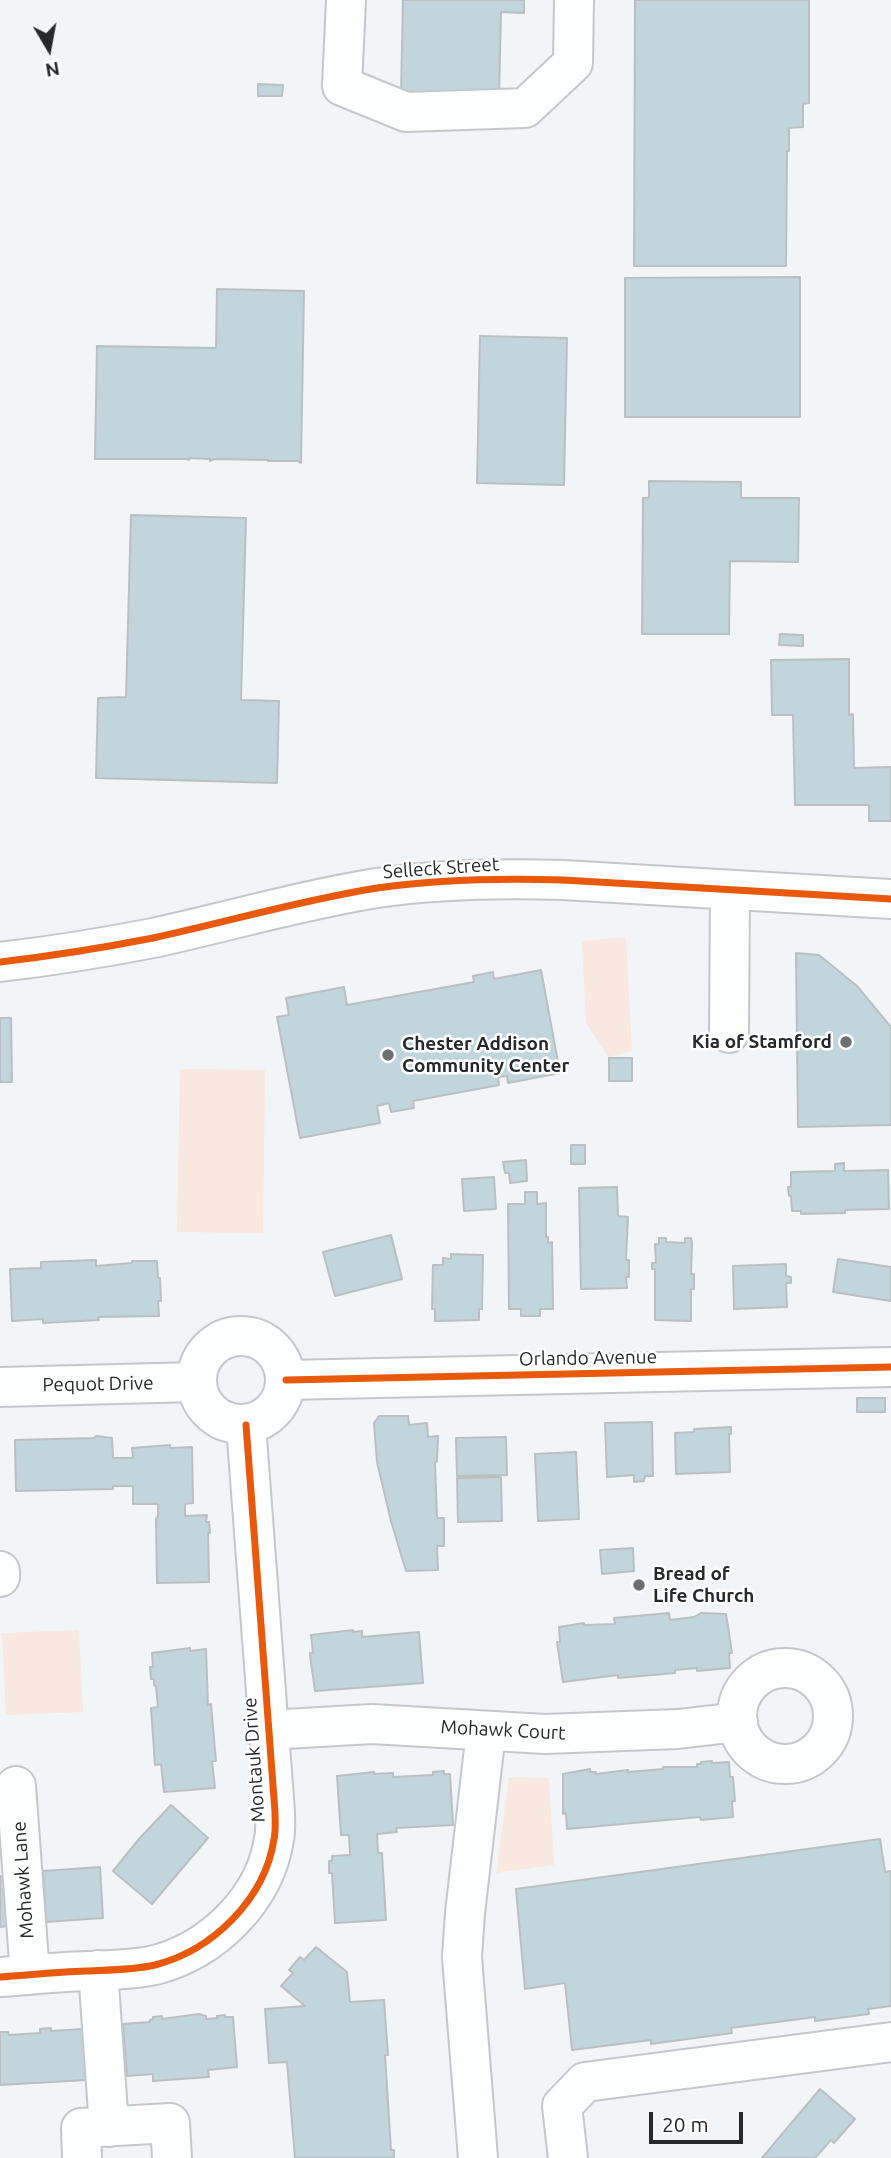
<!DOCTYPE html>
<html>
<head>
<meta charset="utf-8">
<style>
  body { margin:0 }
  #map { position:relative; width:891px; height:2158px; overflow:hidden; background:#f1f5f7; font-family:Ubuntu,sans-serif }
  canvas { display:block }
  .north { position:absolute; left:14px; top:14px; width:70px; height:70px; -webkit-text-stroke:5px #fff; paint-order:stroke; rotate:170deg; font-size:19px; font-weight:700; line-height:28px; text-align:center; color:#26292a }
  .north::after { content:''; display:block; margin:auto; width:24px; height:32px; background:#26292a; clip-path:polygon(50% 0,100% 100%,50% 72%,0 100%) }
  .scale { position:absolute; left:649px; top:2112px; width:94px; height:32px; box-sizing:border-box; border:4px solid #26292a; border-top:0; padding-left:9px; font-size:21px; line-height:24px; white-space:nowrap; color:#26292a; -webkit-text-stroke:5px #fff; paint-order:stroke }
</style>
</head>
<body>
<div id="map">
<canvas width="891" height="2158"></canvas>
<div class="north">N</div>
<div class="scale">20 m</div>
</div>
<script>
const ctx = document.querySelector('canvas').getContext('2d');
ctx.lineJoin = 'round';
function fill(path, color) {
  ctx.fillStyle = color;
  ctx.fill(path, 'evenodd');
}
function stroke(path, color, width, dash) {
  ctx.strokeStyle = color;
  ctx.lineWidth = width;
  ctx.lineCap = dash ? 'butt' : 'round';
  ctx.setLineDash(dash || []);
  ctx.stroke(path);
}
function write(font, color, halo, rows, align = 'center') {
  ctx.font = font + ' Ubuntu,sans-serif';
  ctx.lineWidth = 5;
  ctx.setLineDash([]);
  ctx.textBaseline = 'middle';
  ctx.strokeStyle = halo;
  ctx.fillStyle = color;
  for (const [text, x, y, turn = 0] of rows) {
    ctx.save();
    ctx.translate(x, y);
    ctx.rotate((+turn || 0) * Math.PI / 180);
    ctx.textAlign = isNaN(turn) ? turn : align;
    if (halo) ctx.strokeText(text, 0, 0);
    ctx.fillText(text, 0, 0);
    ctx.restore();
  }
}
fill(new Path2D(`
  M626,937L632,1051L608,1057L586,1023L582,941Z
  M180,1069L265,1070L263,1233L177,1232Z
  M79,1630L83,1712L6,1715L2,1633Z
  M509,1777L549,1778L554,1865L496,1873Z`), '#f8e8df');
const building = new Path2D(`
  M403,0H524V13L501,12L499,96L401,95Z
  M635,0H809V103L803,104V127L789,128V151H787L786,266H634Z
  M258,84L283,85L282,96H258Z
  M800,277V417H625V278Z
  M217,289L304,291L301,463L298,461H268V460L214,459L210,461V459L189,458V460L186,459H95L97,346L216,348Z
  M480,336L567,338L564,485L477,483Z
  M649,481L741,482V498H799L798,562L730,561L729,634H642L643,498H649Z
  M131,515L246,518L241,700L279,701L277,783L96,778L98,698L126,697Z
  M780,634L803,635V646L779,645Z
  M849,659V715L853,714L854,768L891,767V821H869V805H795L793,715H772L771,660Z
  M796,953L819,955L857,986L891,1027V1125L798,1127Z
  M541,970L560,1073L508,1083L507,1076L498,1077L499,1085L413,1101L414,1108L391,1112L389,1103L377,1106L380,1123L300,1138L277,1017L289,1015L286,998L344,987L347,1005L474,982L473,976L493,972L494,979Z
  M0,1018H11L12,1082H0Z
  M609,1058H632V1081H609Z
  M571,1145H585V1164H571Z
  M526,1160L527,1181L510,1183L509,1173H505L503,1162Z
  M844,1163V1171L888,1170L889,1209L845,1210V1213L801,1214V1211H792L791,1196H789L788,1187H791V1172L835,1171V1164Z
  M494,1177L496,1209L464,1211L462,1179Z
  M617,1187L618,1216L628,1217L626,1260H629V1277H626L627,1288L581,1289L579,1188Z
  M525,1192H537V1204L546,1203V1237H548V1243L552,1242L553,1309H540V1316H521V1309H509L508,1204H525Z
  M391,1235L402,1279L335,1296L323,1252Z
  M659,1238H666V1242L685,1243V1238H691L692,1243L691,1274H694V1289H691V1321L655,1320V1269H652V1263H656L655,1244H659Z
  M451,1254L483,1255L482,1309H479V1320L435,1321V1309H432L433,1265H443V1258L451,1259Z
  M838,1259L891,1267V1301L833,1292Z
  M96,1260V1266L132,1263V1261H157L158,1278H160L161,1301H158L159,1316L98,1317L99,1320L43,1323V1319L12,1321L10,1269L41,1268V1262Z
  M786,1264V1276L791,1277V1283H786L787,1307L734,1309L733,1266Z
  M857,1398H885V1412H857Z
  M379,1416H408L409,1425L427,1423L428,1437L438,1436L437,1461L435,1463L437,1518H444V1546H437L438,1570L406,1571L391,1521L377,1462L374,1423Z
  M652,1422L653,1476H645L644,1481L634,1482V1475L607,1477L605,1423Z
  M731,1427V1434H729L730,1472L676,1474L675,1433L694,1432V1429Z
  M96,1436L112,1438L113,1458H133L132,1448L170,1445V1448L192,1447L193,1503L185,1504V1516L207,1515L206,1522H209L210,1533H208L209,1582L157,1583L156,1519L158,1516V1504H133V1486H113V1489L16,1491L15,1440L94,1438Z
  M506,1437L507,1475L457,1476L456,1438Z
  M576,1452L579,1519L538,1521L535,1454Z
  M501,1477L502,1521L458,1522L457,1478Z
  M633,1548L634,1571L602,1574L600,1550Z
  M669,1613L670,1620L694,1617L701,1613L726,1614L732,1653H729L730,1668L697,1671V1668L675,1670V1673L618,1678V1675L563,1682L557,1642H560L559,1627L584,1623V1625L615,1624L614,1618Z
  M353,1630V1632L362,1631V1637L419,1632L423,1683L315,1691L310,1655V1653H313L311,1635Z
  M190,1648V1651L206,1649L208,1705L211,1704L216,1761H212L215,1788L164,1792L161,1764L155,1765L151,1708L158,1707L156,1686L154,1685V1679H151L150,1667H153L152,1653Z
  M712,1761V1763L729,1762L730,1777H733L735,1801H732L733,1817L701,1820L700,1817L567,1829L566,1813L563,1814V1774L590,1769V1772H596V1774L628,1770V1772L663,1769V1767H697V1764H701V1762Z
  M444,1771V1774H450L453,1825L396,1828L397,1832L377,1834L378,1853H382L386,1920L335,1923L332,1873H329V1861H332V1856L350,1855L349,1835H341L337,1776L374,1772V1774L393,1773V1777L433,1775V1772Z
  M171,1805L208,1838L152,1904L113,1871L139,1839Z
  M880,1839L885,1872L891,1871V2006L868,2009L869,2014L815,2021V2017L731,2028L732,2033L651,2044V2040L572,2050L565,1983L525,1989L516,1889Z
  M100,1867L103,1918L46,1922L43,1871Z
  M0,1876H5L8,1926L0,1927Z
  M316,1947L347,1972L350,2002L384,2000L388,2055H385L391,2150H394V2158H295L287,2062L269,2063L265,2009L305,2006L281,1986L293,1973L289,1970L300,1957L304,1960Z
  M199,2014L206,2016V2019L218,2018L217,2016L225,2015V2017H233L237,2067L208,2070L209,2077L153,2081V2074L127,2076L123,2024L150,2022V2020L153,2019V2017L162,2016V2019Z
  M51,2028V2031L83,2029L86,2080L0,2085V2032H8L9,2035L40,2033V2029Z
  M820,2089L855,2119L834,2143L831,2140L815,2158H762Z`);
fill(building, '#c0d5dc');
stroke(building, '#bcbfc1', 2);
const minor = new Path2D(`
  M346,0L342,86L406,112L525,108L573,63L574,0
  M729,1033L730,891
  M197 1380a44 44 0 1 1 88 0a44 44 0 1 1-88 0Z
  M286,1380L891,1367
  M0,1387L196,1382
  M0,1571V1577
  M737 1716a48 48 0 1 1 96 0a48 48 0 1 1-96 0Z
  M268,1730L372,1724L545,1734L678,1729L738,1722
  M16,1786L30,1975
  M98,1970L109,2127
  M0,1977C29,1975 57,1972 86,1971C108,1970 133,1970 155,1965C213,1950 265,1899 274,1839C276,1830 275,1821 275,1812L246,1425
  M82,2158L81,2128L170,2123L172,2158
  M478,2158L462,1957L465,1913L486,1732
  M568,2158L562,2106L585,2082L891,2042`);
const major = new Path2D(`
  M0,962C51,956 102,948 153,938C227,922 301,900 377,888C439,879 500,878 563,880L891,899`);
stroke(minor, '#c5c8ca', 42);
stroke(major, '#c5c8ca', 42);
stroke(minor, '#fdfefe', 38);
stroke(major, '#fdfefe', 38);
stroke(new Path2D(`
  M0,962C51,956 102,948 153,938C227,922 301,900 377,888C439,879 500,878 563,880L891,899
  M286,1380L891,1367
  M0,1977C29,1975 57,1972 86,1971C108,1970 133,1970 155,1965C213,1950 265,1899 274,1839C276,1830 275,1821 275,1812L246,1425`), '#e8590c', 7);
for (const [x, y, r, color] of [
  [846,1042,7,"#6d7072"],
  [388,1055,7,"#6d7072"],
  [639,1585,7,"#6d7072"]
]) {
  const dot = new Path2D();
  dot.arc(x, y, r, 0, 2 * Math.PI);
  ctx.fillStyle = color;
  ctx.fill(dot);
  stroke(dot, '#fff', 2.5);
}
write('19px', '#26292a', '#fff', [
  ["Selleck Street",441,868,-4],
  ["Orlando Avenue",588,1358,-1],
  ["Pequot Drive",98,1384,-1],
  ["Mohawk Court",503,1730,3],
  ["Montauk Drive",254,1760,-94],
  ["Mohawk Lane",23,1880,-94]
]);
write('bold 19px', '#26292a', '#fff', [
  ["Kia of Stamford",832,1042,"right"],
  ["Chester Addison",402,1044],
  ["Community Center",402,1066],
  ["Bread of",653,1574],
  ["Life Church",653,1596]
], 'left');
</script>
</body>
</html>
